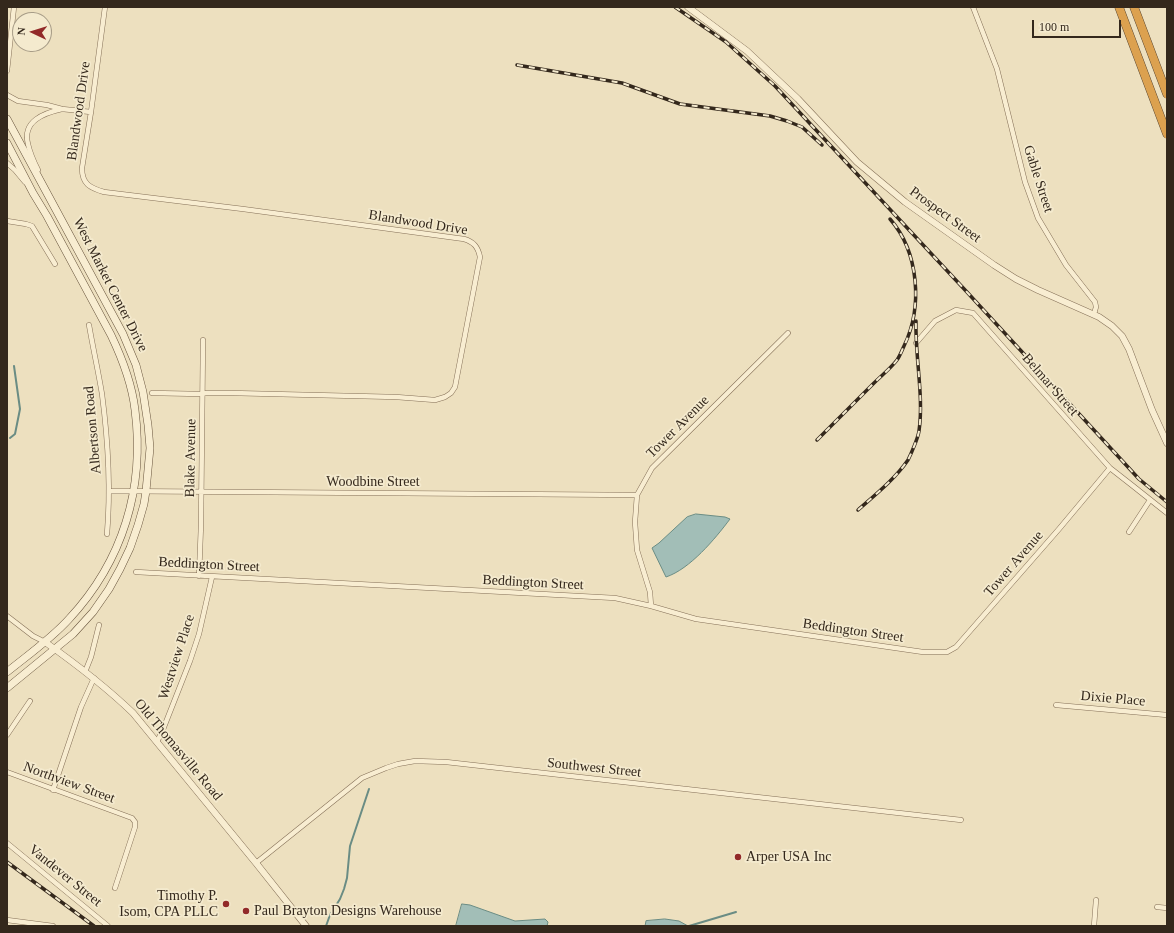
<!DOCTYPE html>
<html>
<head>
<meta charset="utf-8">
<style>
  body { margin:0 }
  #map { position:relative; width:1174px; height:933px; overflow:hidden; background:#ede0bf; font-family:Georgia,serif }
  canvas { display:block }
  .frame { position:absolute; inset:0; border:8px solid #34281c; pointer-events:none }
  .north { position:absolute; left:12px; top:12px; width:40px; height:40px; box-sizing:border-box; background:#f4eace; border:1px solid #a79c87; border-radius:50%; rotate:274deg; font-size:11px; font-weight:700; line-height:16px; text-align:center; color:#34281c }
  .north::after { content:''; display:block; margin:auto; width:14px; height:18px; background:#922a29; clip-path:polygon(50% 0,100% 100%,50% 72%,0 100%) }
  .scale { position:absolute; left:1032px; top:20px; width:89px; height:18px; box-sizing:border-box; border:2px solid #34281c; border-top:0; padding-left:5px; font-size:12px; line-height:14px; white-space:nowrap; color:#34281c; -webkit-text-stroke:3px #f4eace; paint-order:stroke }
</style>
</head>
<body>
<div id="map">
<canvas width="1174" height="933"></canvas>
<div class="frame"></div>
<div class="north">N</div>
<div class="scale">100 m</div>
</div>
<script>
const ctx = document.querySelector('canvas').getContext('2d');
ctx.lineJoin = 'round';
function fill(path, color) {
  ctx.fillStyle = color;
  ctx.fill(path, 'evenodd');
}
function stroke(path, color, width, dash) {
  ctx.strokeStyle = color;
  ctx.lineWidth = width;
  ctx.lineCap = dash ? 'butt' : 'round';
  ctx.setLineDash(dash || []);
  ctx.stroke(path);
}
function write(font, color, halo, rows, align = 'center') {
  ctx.font = font + ' Georgia,serif';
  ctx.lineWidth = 3.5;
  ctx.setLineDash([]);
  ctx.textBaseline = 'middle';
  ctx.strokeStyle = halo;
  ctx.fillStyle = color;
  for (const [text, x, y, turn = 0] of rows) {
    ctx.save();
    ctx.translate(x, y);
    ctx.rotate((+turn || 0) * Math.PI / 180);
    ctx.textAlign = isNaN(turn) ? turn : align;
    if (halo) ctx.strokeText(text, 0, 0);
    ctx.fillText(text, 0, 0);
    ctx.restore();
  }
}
const water = new Path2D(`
  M696,514L725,517L730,519C715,539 690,569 666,577L652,548L659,543L687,517Z
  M462,904L470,905L515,921L545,919L548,922L547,926H456Z
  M665,919L679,921L688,926H645L646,921Z`);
fill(water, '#a2beb7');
stroke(water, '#6a8c84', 1);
stroke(new Path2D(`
  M10,438L15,434L20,409L14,366
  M326,926L330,915L340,899L344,889L347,878L350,846L369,789
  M689,926L736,912`), '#6a8c84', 2);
const minor = new Path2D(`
  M105,7L91,112L82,168C82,184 90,188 104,192L243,209L464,239C474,242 478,247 480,257L455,387L451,393L445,397L435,400L396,397L231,393H207L200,394L152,393
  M973,7L997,69L1025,182L1038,218L1066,265L1095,302L1096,307L1094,314
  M7,71L14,7
  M7,95L18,101L47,105L62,109L91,112
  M7,163L15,170L25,182
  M38,170C34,162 30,153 28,144C22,121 44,113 62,109
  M7,221L26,224L32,226L55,264
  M89,325C93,348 98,370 102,394C108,440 111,487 107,534
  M916,343L935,321L956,310L973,313L1110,468L1133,486L1167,513
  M109,491L637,495
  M1129,532L1150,500
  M136,572L615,598L651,606L696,619L923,652H947L956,647L1059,529L1110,468
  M199,576L201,525L203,340
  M651,606L650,592L637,550L635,522L637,495L652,468L788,333
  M7,616L33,636L45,642
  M85,672L91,657L99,625
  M1056,705L1167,715
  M7,735L30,701
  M157,742L164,727L190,661L199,634L212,577
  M7,772L132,818L135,822V827L115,888
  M53,790L81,707L94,678
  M7,843L108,926
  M256,863L362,778L386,768L398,764L415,761L446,762L961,820
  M1157,907L1167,908
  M7,920L53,926
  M1094,926L1096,900`);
const tertiary = new Path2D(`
  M688,7L747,51L798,99L857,162L905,202L994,265L1016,279L1038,290L1099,317L1112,326L1122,336L1129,349L1152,410L1167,443
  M45,642C76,664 106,687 133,713L256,863L306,926`);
const secondary = new Path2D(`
  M7,119L123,334L136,365L143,392L148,425L150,448L146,491L144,504L138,525L130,548L120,569L109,589L93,612L73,634L7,688
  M7,143L33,193L47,216L111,335C122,358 132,384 135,410C145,488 123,561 69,619C51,639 28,655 7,672`);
const motorway = new Path2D(`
  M1119,7L1167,134
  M1134,7L1167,94`);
stroke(minor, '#857058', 5.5);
stroke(tertiary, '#857058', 7);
stroke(secondary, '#66523b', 8);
stroke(motorway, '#523f2c', 9);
stroke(minor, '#f8edd1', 4.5);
stroke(tertiary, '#f8edd1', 6);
stroke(secondary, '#f8edd1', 7);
stroke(motorway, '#dca14f', 8);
const rail = new Path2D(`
  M675,7L726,42L775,86L966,291L1139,479L1167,502
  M517,65L622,83L680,104L770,116L787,121L802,127L822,145
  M817,440C836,421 855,402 873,384C881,376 891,368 897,360C900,356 902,350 904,346C923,307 919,252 890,219
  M858,510C875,495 895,479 908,460C911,454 918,438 919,431C924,397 915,357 916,321
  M7,862L94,926`);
stroke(rail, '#34281c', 3.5);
stroke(rail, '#f4eace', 2, [6]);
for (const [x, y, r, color] of [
  [738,857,4,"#922a29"],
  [226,904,4,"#922a29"],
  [246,911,4,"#922a29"]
]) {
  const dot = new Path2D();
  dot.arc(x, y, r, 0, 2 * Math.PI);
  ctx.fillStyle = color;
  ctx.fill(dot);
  stroke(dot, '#f4eace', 1.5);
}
write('14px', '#34281c', '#f4eace', [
  ["Blandwood Drive",79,111,-82],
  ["Gable Street",1038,179,72],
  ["Prospect Street",945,215,36],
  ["Blandwood Drive",418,223,9],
  ["West Market Center Drive",110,285,63],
  ["Belmar Street",1050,385,49],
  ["Tower Avenue",678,427,-45],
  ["Albertson Road",93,430,-95],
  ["Blake Avenue",191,458,-89],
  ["Woodbine Street",373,482],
  ["Tower Avenue",1014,564,-49],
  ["Beddington Street",209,565,3],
  ["Beddington Street",533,583,3],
  ["Beddington Street",853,631,8],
  ["Westview Place",177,657,-72],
  ["Dixie Place",1113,699,5],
  ["Old Thomasville Road",178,750,50],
  ["Southwest Street",594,768,6],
  ["Northview Street",69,783,20],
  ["Vandever Street",65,876,39]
]);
write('14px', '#34281c', '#f4eace', [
  ["Arper USA Inc",746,857],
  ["Timothy P.",218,896,"right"],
  ["Isom, CPA PLLC",218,912,"right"],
  ["Paul Brayton Designs Warehouse",254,911]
], 'left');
</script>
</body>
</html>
